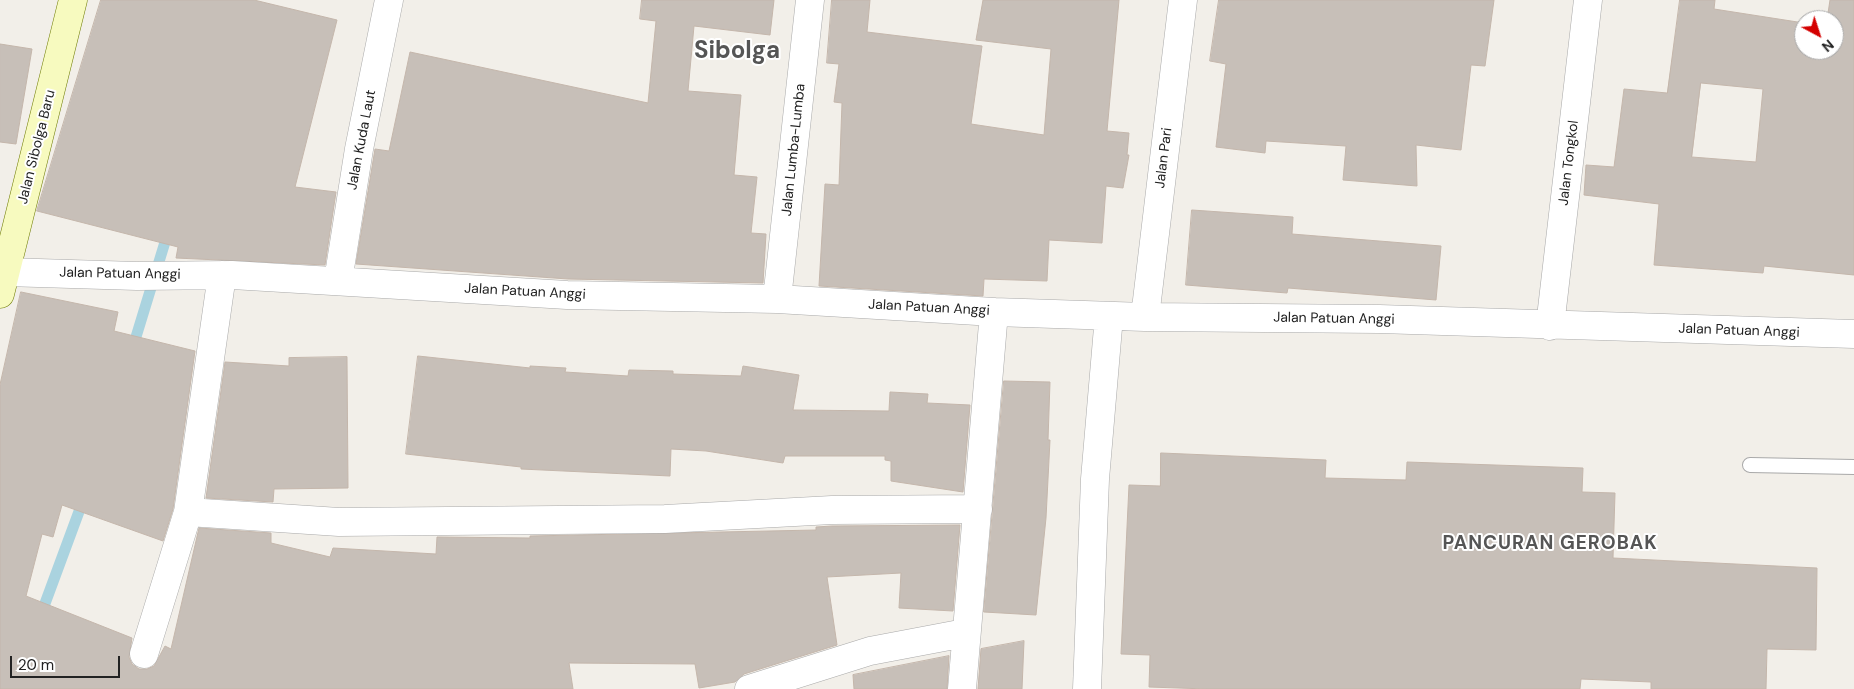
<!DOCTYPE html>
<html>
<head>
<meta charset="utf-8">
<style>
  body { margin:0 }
  #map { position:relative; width:1854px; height:689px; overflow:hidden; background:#f2efe9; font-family:"DM Sans",sans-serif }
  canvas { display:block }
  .north { position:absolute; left:1794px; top:10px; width:50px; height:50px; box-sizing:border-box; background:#fff; border:1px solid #a7a7a7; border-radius:50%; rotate:140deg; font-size:14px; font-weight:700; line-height:20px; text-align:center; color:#222 }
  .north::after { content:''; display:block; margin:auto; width:18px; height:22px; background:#d40000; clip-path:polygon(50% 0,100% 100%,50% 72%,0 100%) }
  .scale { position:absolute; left:10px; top:656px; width:110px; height:22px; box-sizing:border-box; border:2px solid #222; border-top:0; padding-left:6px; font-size:15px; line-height:18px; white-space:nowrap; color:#222; -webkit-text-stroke:4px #fff; paint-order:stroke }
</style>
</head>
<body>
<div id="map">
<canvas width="1854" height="689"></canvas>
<div class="north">N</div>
<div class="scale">20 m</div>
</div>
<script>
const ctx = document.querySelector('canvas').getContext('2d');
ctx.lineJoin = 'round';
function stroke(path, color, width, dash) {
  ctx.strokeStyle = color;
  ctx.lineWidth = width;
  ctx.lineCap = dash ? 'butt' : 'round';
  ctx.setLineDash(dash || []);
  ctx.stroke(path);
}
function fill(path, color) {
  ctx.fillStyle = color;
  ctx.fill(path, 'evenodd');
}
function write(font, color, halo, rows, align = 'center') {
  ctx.font = font + ' "DM Sans",sans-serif';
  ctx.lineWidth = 4;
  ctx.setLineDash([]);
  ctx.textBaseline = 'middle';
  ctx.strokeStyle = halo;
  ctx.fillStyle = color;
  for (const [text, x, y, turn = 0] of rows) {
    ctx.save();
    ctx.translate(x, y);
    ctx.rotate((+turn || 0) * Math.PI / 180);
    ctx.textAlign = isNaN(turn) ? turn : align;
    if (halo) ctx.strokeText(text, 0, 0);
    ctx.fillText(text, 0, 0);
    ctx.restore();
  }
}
stroke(new Path2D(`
  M132,350L169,229
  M40,617L84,498`), '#aad3df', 11);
const building = new Path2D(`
  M101,0H254L337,20L295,187L336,192L325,265L176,258L178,247L37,211Z
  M642,0H774L770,35L694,26L688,91L741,95L734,175L757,177L751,233L766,234L763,283L568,279L356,264L375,149L389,151L410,52L648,103L656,21L640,19Z
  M832,0H870L867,32L982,46L971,124L1044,135L1051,49L976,40L983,0H1119L1107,131L1129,133L1127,155H1129L1123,188L1106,186L1102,243L1049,240L1047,281L984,279L983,296L819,286L825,184L839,185L842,103L834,102L839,64L827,63Z
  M1219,0H1494L1485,66L1471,65L1461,150L1416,145L1417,186L1343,180L1346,146L1266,141L1265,153L1216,147L1226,64L1210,61Z
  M1680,0H1715L1714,9L1804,23V50H1834V20H1827L1830,0H1854V275L1764,266L1763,273L1654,265L1659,204L1584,195L1586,165L1614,167L1624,89L1667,93ZM1701,83L1763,89L1756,162L1692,157Z
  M0,44L32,49L16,144L0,142Z
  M1192,210L1293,217L1292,234L1441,246L1436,300L1288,288L1287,293L1186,285Z
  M21,292L118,312L114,331L195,351L173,509L163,541L62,505L53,537L42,534L26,596L132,638L129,657L132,664L139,669H147L154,666L165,646L171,649L199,528L271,533V543L330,557L333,548L436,554L437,537L530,538V536L816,530V527L832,526L960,525L953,611L899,608L901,573L827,577L837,645L744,674L735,682L699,688L695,664L569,663L573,689H0V385Z
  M418,356L530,368V366L566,368L565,372L628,376L629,370L673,371V374L741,376L743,366L799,375L793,410L889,411L890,392L928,394L927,403L970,405L963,492L891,481V461L885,460V456H785L783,463L706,451L671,449L670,476L521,469V467L406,454Z
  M347,357L348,488L274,489L273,502L206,498L225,362L289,366V358Z
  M1004,381L1050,382L1048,440H1050L1046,518L1036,615L984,612Z
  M1161,453L1326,460L1325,478L1406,480L1407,462L1583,468L1582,492L1615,493L1613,558L1817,568L1816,650L1767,649L1766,689H1651V682L1581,679L1580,689H1207L1149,687L1150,655L1121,654L1129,485L1160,486Z
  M1024,641L1022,689H978L981,649Z
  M949,656L947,689H854L853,675Z`);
fill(building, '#c7bfb8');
stroke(building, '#c4b6ab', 1);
const lane = new Path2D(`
  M1750,465L1854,467`);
const street = new Path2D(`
  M5,272L137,276L232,275L567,295L777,299L994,312L1145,317L1379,319L1854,334
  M338,281L359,149L389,0
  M777,299L810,0
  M1145,317L1183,0
  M1550,326L1588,0
  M188,512L339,522L665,519L832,510L978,509
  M144,654L188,512L222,275
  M749,689L870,651L965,633
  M962,689L994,312
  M1087,689L1095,479L1109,316`);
const secondary = new Path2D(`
  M0,294L73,0`);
stroke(lane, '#a9a9a9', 16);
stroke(street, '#a9a9a9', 29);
stroke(secondary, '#707d05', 29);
stroke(lane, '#fff', 14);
stroke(street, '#fff', 28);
stroke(secondary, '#f7fabf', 28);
write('14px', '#222', '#fff', [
  ["Jalan Kuda Laut",362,140,-79],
  ["Jalan Sibolga Baru",37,147,-76],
  ["Jalan Lumba-Lumba",794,150,-84],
  ["Jalan Pari",1164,158,-83],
  ["Jalan Tongkol",1569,163,-83],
  ["Jalan Patuan Anggi",120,274,1],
  ["Jalan Patuan Anggi",525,292,3],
  ["Jalan Patuan Anggi",929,308,3],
  ["Jalan Patuan Anggi",1334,319,1],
  ["Jalan Patuan Anggi",1739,331,2]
]);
ctx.letterSpacing = '1px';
write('bold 19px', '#555', '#fff', [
  ["PANCURAN GEROBAK",1550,544]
]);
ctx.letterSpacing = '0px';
write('bold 24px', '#555', '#fff', [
  ["Sibolga",737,52]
]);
</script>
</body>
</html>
